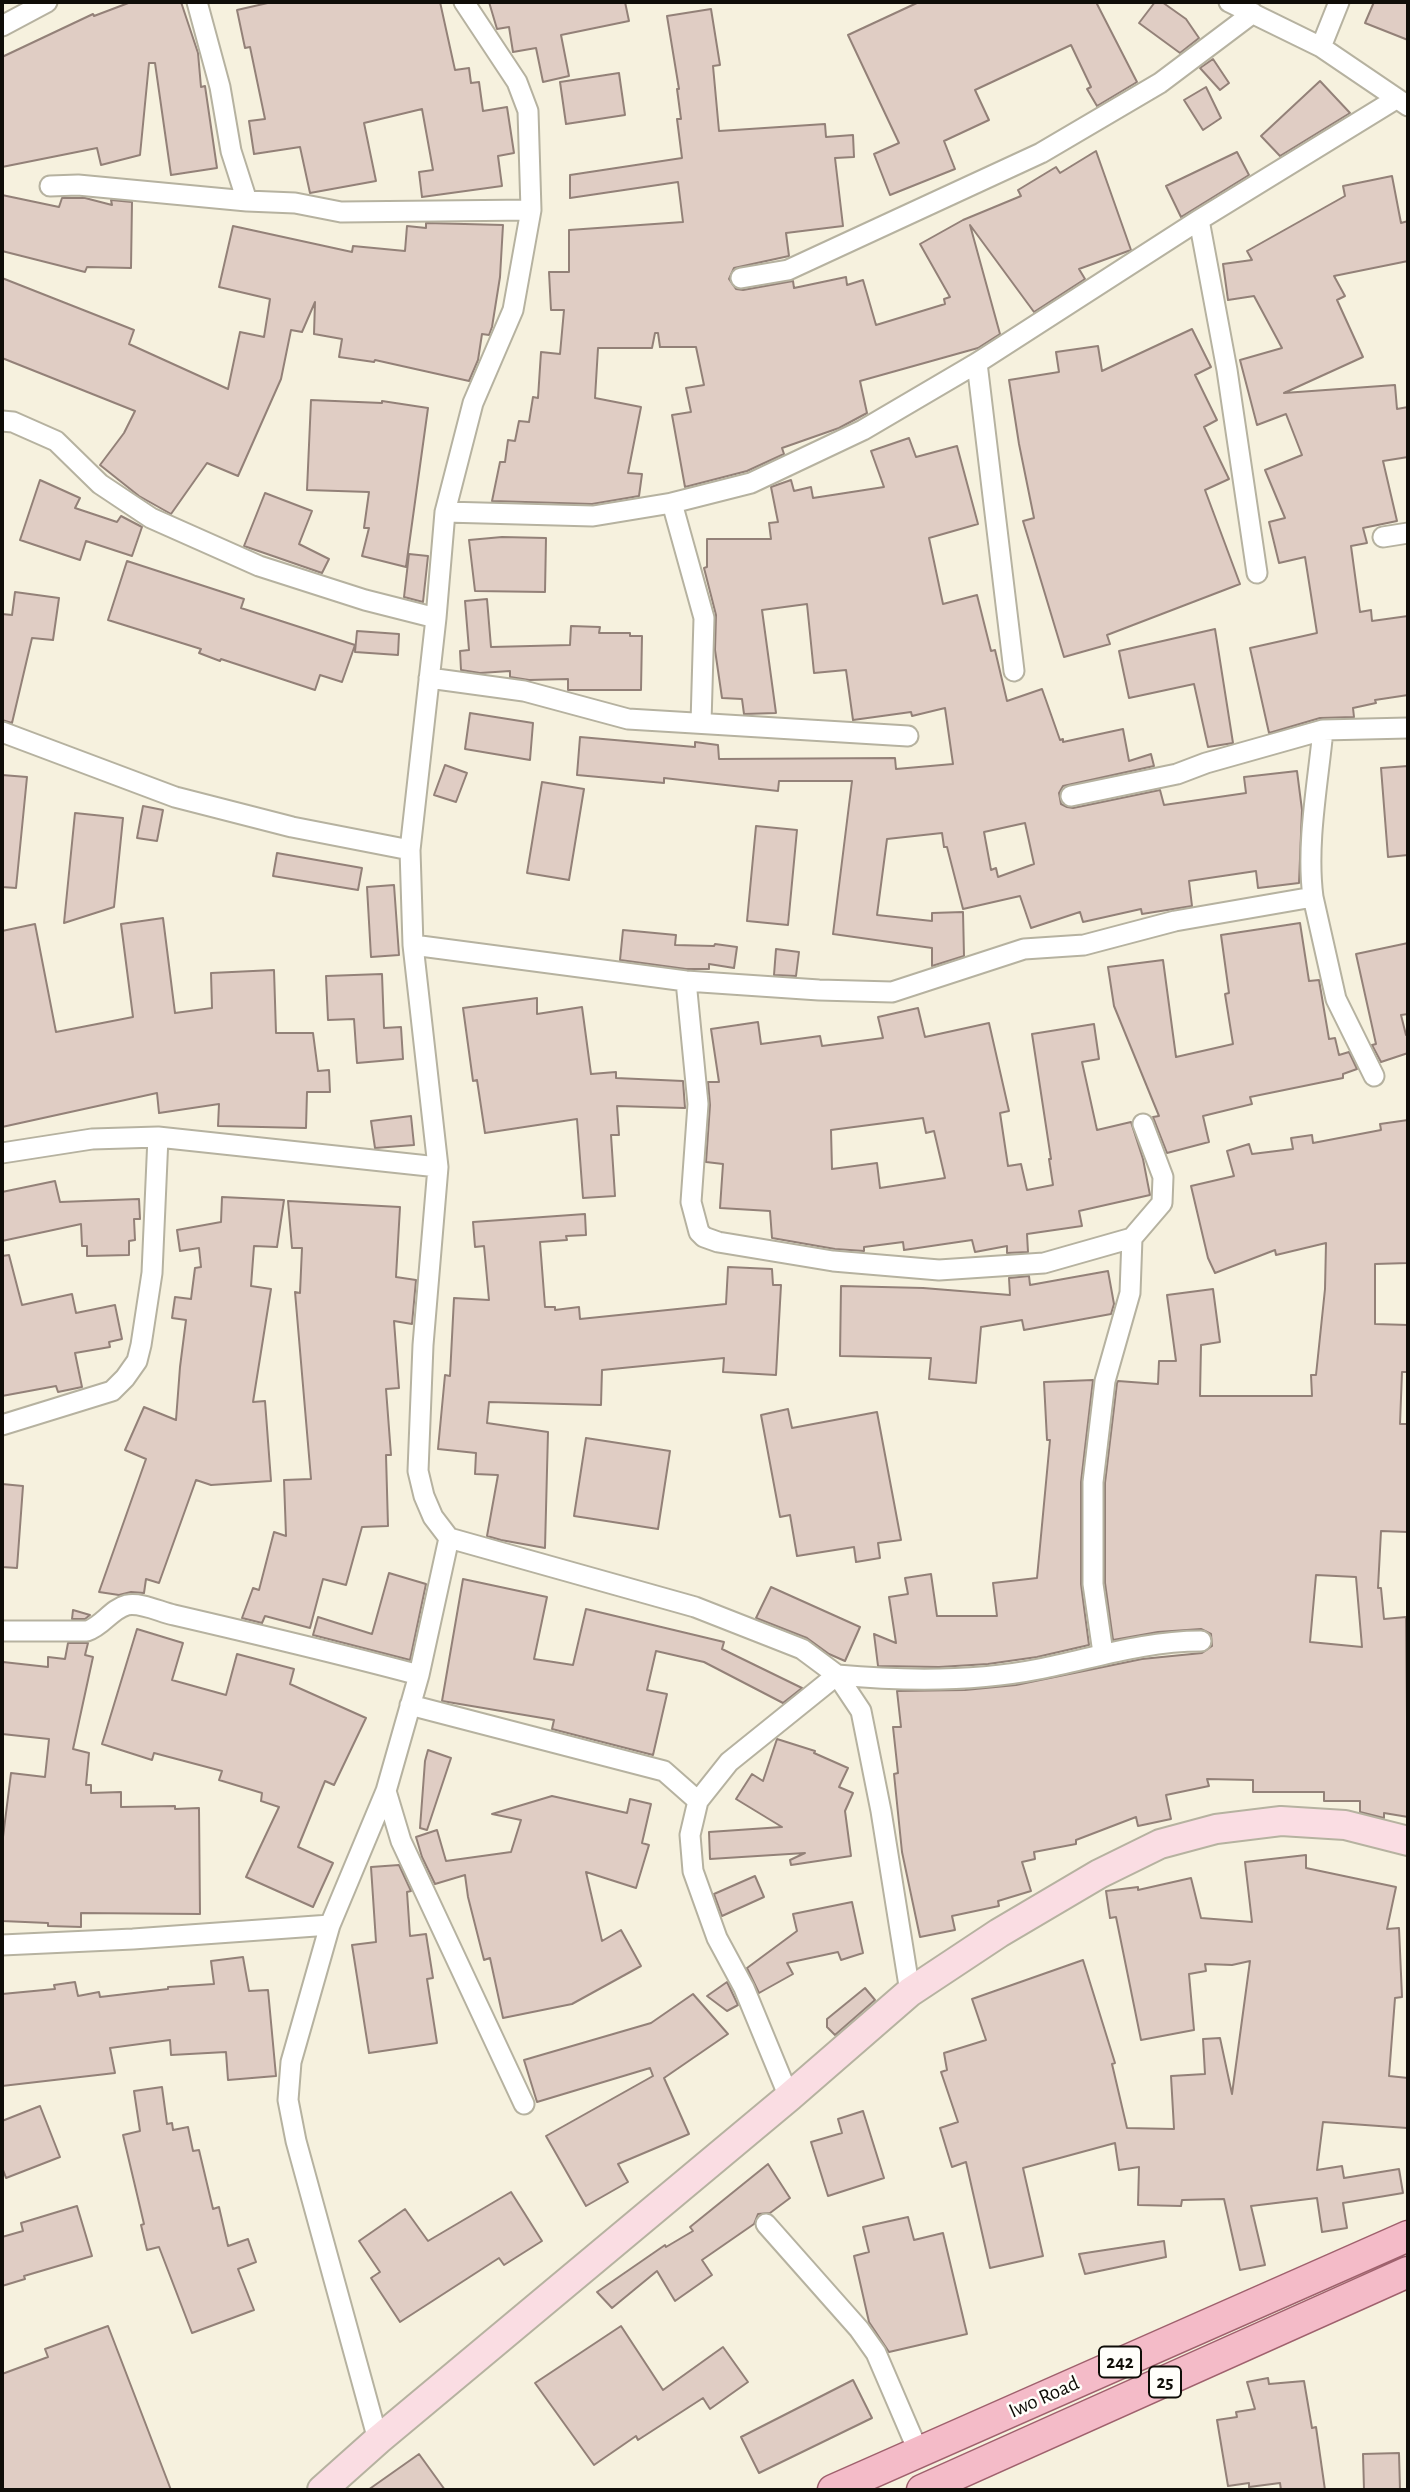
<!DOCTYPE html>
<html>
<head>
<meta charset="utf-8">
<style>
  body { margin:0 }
  #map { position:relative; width:1410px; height:2492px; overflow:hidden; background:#f6f1de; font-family:"Alegreya Sans",sans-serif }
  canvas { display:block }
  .frame { position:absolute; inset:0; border:4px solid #0f0d08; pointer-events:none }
</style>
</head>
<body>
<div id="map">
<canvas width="1410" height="2492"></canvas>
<div class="frame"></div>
</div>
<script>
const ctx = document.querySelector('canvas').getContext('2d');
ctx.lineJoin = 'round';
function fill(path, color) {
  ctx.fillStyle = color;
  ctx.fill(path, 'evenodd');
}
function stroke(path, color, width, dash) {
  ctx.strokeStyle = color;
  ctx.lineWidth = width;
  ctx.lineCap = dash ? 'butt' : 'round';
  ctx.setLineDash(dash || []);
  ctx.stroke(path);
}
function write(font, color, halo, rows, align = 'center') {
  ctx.font = font + ' "Alegreya Sans",sans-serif';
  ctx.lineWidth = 5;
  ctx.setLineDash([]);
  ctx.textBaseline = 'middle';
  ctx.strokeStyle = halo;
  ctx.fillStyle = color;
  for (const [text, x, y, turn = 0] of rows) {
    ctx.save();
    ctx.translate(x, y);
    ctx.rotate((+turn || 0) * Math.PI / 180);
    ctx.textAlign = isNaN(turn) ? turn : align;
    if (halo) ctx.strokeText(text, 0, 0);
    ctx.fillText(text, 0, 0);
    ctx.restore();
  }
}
const building = new Path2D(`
  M131,2H181L198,53L201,87L205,86L217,168L171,175L155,63H149L140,155L101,165L97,148L2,167V57L93,14L94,16Z
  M272,2H440L455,70L469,68L471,83L479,82L483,111L507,107L514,153L498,156L502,186L422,197L419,172L433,170L422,109L364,123L376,181L310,193L300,147L254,154L249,121L265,119L250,47L245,48L237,10Z
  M489,2H625L629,21L561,35L569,76L543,82L536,48L513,52L509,27L497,29Z
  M919,2H1096L1137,82L1097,106L1087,89L1091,87L1071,45L975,90L989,120L944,141L955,169L890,195L874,154L899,143L848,35Z
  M1155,2H1162L1186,19L1199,38L1180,53L1139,23Z
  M1374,2H1408V40L1365,23Z
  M711,9L720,65L713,66L719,131L825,124L826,137L853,135L854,157L835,158L843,226L786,233L789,256L734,268L729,279L736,289L743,290L793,281L794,288L846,277L847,285L863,280L876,325L945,304L944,299L950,297L920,244L963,220L1021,196L1018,190L1056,167L1060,173L1096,151L1131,250L1079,269L1085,279L1034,312L970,225L1000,334L978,348L860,381L867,413L839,428L782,448L784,454L747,471L685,487L672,415L691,412L686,388L704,385L696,347H660L658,333H655L652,348H598L595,398L641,407L628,473L642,474L639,496L592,504L492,501L500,462H505L508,440L515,441L519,421L529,422L533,397L538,398L541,352L560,354L564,310H551L549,272H569V230L683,222L678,182L570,198V175L682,158L677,119H681L677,89H679L667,16Z
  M1213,59L1229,83L1220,90L1200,68Z
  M619,73L625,115L566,124L560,82Z
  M1320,81L1350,113L1280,156L1261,136Z
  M1206,87L1221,118L1203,130L1184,100Z
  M1237,152L1249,175L1181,217L1166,186Z
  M1392,176L1401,223L1408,221V261L1334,276L1345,296L1337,300L1363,357L1284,393L1395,385L1397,409L1408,407V457L1383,461L1397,521L1363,528L1367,543L1351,546L1360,612L1371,610L1372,621L1408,616V695L1375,700L1376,703L1353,708L1354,717L1320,718L1269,733L1250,648L1317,633L1305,557L1279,563L1269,522L1285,518L1265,470L1302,455L1286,414L1257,425L1240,360L1282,348L1254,296L1228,300L1223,264L1252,260L1247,251L1345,196L1343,186Z
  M2,195L59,207L62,198H85L112,205L111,200L132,202L131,268L87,267L85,272L2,251Z
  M426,223L503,225L500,277L492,327L489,335L482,334L478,360L469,381L375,360L374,362L339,357L342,339L314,334L315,302L302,332L291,330L281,379L238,476L207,463L171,514L139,496L100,465L124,433L135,411L2,358V278L134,330L129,344L228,389L240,332L264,337L270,299L219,287L233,226L352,252L353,246L405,251L407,226L426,228Z
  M1192,329L1211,367L1195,375L1217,420L1204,427L1229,479L1205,490L1240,584L1107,635L1110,644L1064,657L1023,521L1034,518L1019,444L1009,380L1059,372L1056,352L1098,346L1102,371Z
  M311,400L382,403V401L428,408L406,567L362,556L369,528H364L369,492L307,490Z
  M909,438L916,457L957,446L978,524L929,538L943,604L977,595L991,651L995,650L1007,701L1042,689L1060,740L1063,739V742L1123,729L1129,761L1151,754L1154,766L1063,786L1059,793L1061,804L1067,807L1073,808L1160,790L1164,805L1246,793L1244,777L1297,771L1302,810L1299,883L1258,888L1256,871L1189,881L1192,906L1142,914L1141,909L1083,922L1080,912L1031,928L1020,896L963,909L947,847H944L942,833L887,839L877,915L932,921V913L963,912L964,956L932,966V948L833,934L852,781H779L778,791L664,778V783L577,775L580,737L695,747V742L718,745L719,759L895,758L896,769L953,764L945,708L912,716L911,712L853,720L846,670L814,673L807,604L762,610L776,713L744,714L742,699L722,698L715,650L716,615L704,568L707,567V539H771L769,523L778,522L771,487L791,480L794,491L811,487L813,498L884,487L871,451ZM1025,823L1034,864L998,877L996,868L991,870L984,832Z
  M40,480L80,498L75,508L117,522L121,516L142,527L132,556L86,541L80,560L20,540Z
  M265,493L312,511L299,544L329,559L322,573L244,546Z
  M502,537L546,538L545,592L475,591L469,540Z
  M409,554L428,556L423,602L404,597Z
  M127,561L244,599L241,608L355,645L342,682L320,675L315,690L221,659L220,661L199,653L201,649L108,620Z
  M15,592L59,598L53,640L32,638L12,723L2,720V614L12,615Z
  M487,599L491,647L570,645L571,626L600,627L599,633H630V636H642L641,690H568V679L529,680L510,677V671L480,673L461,670L460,651L469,650L465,601Z
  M1215,629L1233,743L1208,747L1194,684L1129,698L1119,651Z
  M357,631L399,634L398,655L355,652Z
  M470,713L533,723L530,760L465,749Z
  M445,765L467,773L456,802L434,795Z
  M1408,766V855L1388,857L1381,768Z
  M2,775L27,777L16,888L2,887Z
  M542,782L584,789L569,880L527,873Z
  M143,806L163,810L157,841L137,838Z
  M75,813L123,818L114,907L64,923Z
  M756,826L797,830L788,925L747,921Z
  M277,853L362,868L358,890L273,876Z
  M394,885L399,955L371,957L367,887Z
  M163,918L175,1013L212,1008L211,973L274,970L276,1033H313L318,1071L329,1070L330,1092H307L306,1128L218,1126L219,1104L159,1113L157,1093L2,1127V931L35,924L56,1032L133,1017L121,924Z
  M1300,923L1309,981L1319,980L1329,1039L1335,1038L1339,1055L1349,1052L1357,1069L1343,1074V1078L1250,1097L1252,1104L1203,1116L1209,1142L1167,1153L1153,1117L1159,1116L1114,1006L1108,967L1163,960L1176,1057L1233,1044L1225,994L1229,993L1221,935Z
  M623,930L676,935L675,945L714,946L715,944L737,947L734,968L709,964V969H686L620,960Z
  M1408,943V1014L1401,1015L1406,1035L1408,1034V1053L1381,1062L1372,1045L1376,1044L1356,954Z
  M776,949L799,952L796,976L774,975Z
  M382,974L384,1028L401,1027L403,1059L357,1063L354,1019L328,1020L326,976Z
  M537,998V1014L582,1007L591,1074L616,1072V1078L683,1081L685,1108L617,1106L619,1135H611L615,1196L583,1198L577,1119L485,1133L477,1080L473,1081L463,1008Z
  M918,1008L925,1037L989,1023L1009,1111L1000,1113L1008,1166L1021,1164L1027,1190L1053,1185L1049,1159H1051L1032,1034L1094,1024L1099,1059L1082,1062L1097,1130L1131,1122L1143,1159L1150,1195L1079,1211L1082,1226L1027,1234L1028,1252L1007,1253V1246L975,1252L972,1240L904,1250L903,1242L864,1247V1251L835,1249L772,1238L770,1211L720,1208L723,1164L706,1162L710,1105L708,1082H719L711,1029L758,1022L761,1044L820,1036L822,1046L883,1038L878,1017ZM923,1118L926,1133L934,1131L945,1178L880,1188L877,1163L832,1169L831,1130Z
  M411,1116L414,1145L375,1148L371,1121Z
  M1408,1120V1263L1375,1264V1324L1408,1325V1372H1402L1400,1424H1408V1532L1381,1531L1378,1588H1381L1384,1619L1406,1617L1408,1817L1384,1813V1818L1360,1812V1801H1324V1792H1253V1780L1207,1779L1209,1786L1166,1795L1171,1819L1138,1826L1136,1817L1076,1840V1844L1034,1852L1035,1859L1022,1862L1031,1891L998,1901L999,1906L952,1916L955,1930L920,1937L902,1852L894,1774L898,1773L893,1727H901L897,1691L965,1690L1016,1685L1142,1659L1202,1653L1212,1646L1211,1634L1201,1629L1158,1632L1113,1640L1105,1583V1483L1117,1383L1118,1381L1158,1384L1159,1361H1176L1167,1295L1213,1289L1220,1342L1201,1345L1200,1396H1312L1311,1375H1316L1325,1289L1326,1243L1276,1255L1275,1250L1215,1273L1208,1258L1191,1186L1234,1176L1227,1151L1249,1144L1252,1154L1293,1149L1291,1138L1312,1135L1313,1143L1381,1130L1380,1124ZM1316,1575L1356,1577L1362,1647L1310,1642Z
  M55,1181L60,1202L139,1199L140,1219H134L135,1240L129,1241V1255L87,1256V1246H82L81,1224L2,1241V1192Z
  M222,1197L284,1200L277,1247L254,1246L251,1286L271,1289L253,1402L265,1401L271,1481L211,1485L196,1480L159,1583L146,1579L144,1593L131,1592L119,1595L99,1592L146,1459L125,1450L144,1407L176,1420L180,1367L186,1320L172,1318L175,1297L191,1299L195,1268L201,1267L199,1248L180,1251L177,1230L221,1222Z
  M288,1201L400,1207L396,1277L416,1280L412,1324L394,1321L399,1388L386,1389L391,1455H386L388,1526L362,1527L346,1585L323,1579L310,1628L265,1616L262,1623L242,1618L253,1588L259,1590L274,1532L286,1536L284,1480L311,1479L295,1292L300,1293L302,1248H292Z
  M585,1214L586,1235L566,1236L567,1240L540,1242L545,1307H555V1310L579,1307L580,1319L726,1304L728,1267L772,1269L773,1285H781L776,1375L723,1372L724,1358L602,1370L601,1405L489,1402L487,1423L548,1432L545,1548L501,1540L487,1536L498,1475L475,1474L476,1453L438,1449L445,1375L450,1376L454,1298L489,1300L484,1246L475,1247L473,1222Z
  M9,1255L22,1305L72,1294L76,1313L115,1305L122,1339L109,1342L110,1347L75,1353L82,1387L58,1392L56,1386L2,1396V1256Z
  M1108,1271L1114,1304L1111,1314L1024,1330L1022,1320L981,1327L976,1383L929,1379L931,1358L840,1356L841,1286L923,1288L1010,1295L1009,1278L1029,1276L1030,1285Z
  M1093,1380L1081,1482V1584L1089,1645L1037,1657L988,1664L939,1667L878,1666L874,1634L896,1643L889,1597L908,1594L905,1578L931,1574L937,1616H997L993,1583L1037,1578L1050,1440H1047L1044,1382Z
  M788,1409L792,1428L877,1412L901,1540L878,1543L880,1558L856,1562L854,1547L797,1556L790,1515L780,1517L761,1415Z
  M586,1438L670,1451L658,1529L574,1516Z
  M2,1484L23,1486L17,1568L2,1567Z
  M389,1573L426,1584L410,1660L313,1635L318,1617L372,1634Z
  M463,1579L547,1597L534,1659L573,1665L586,1609L724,1642L722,1649L802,1688L783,1703L704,1662L656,1651L647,1690L667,1694L653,1755L552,1729L554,1720L442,1701Z
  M771,1587L860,1627L845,1661L829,1654L807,1638L756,1618Z
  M73,1610L90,1615L85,1619H72Z
  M137,1629L183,1643L172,1680L226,1695L237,1654L294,1669L290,1684L366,1718L334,1785L325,1781L298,1847L333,1863L313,1907L246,1877L279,1807L261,1801L262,1793L219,1780L222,1771L154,1753L152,1760L102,1744Z
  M68,1643H88L85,1655L93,1657L73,1749L89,1753L86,1785H91V1793L121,1792V1807L175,1806V1809L199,1808L200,1914L81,1913V1927L48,1926V1923L2,1921L3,1837L11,1773L45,1777L49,1739L2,1734L3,1662L48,1667V1657L65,1659Z
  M777,1739L815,1751L814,1753L848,1768L839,1787L853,1793L845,1811L851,1856L791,1865L790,1860L805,1853L710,1859L709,1832L782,1827L736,1799L752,1774L763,1781Z
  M428,1750L451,1758L427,1830L420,1828L425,1761Z
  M552,1796L627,1813L630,1799L651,1804L642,1843L649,1845L636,1888L586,1872L602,1941L621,1930L641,1966L572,2004L503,2018L490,1958L484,1960L468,1897L465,1875L435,1884L422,1857L416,1837L437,1830L446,1861L511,1852L521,1820L492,1814Z
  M1306,1855V1868L1396,1887L1387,1929L1399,1928L1402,1997L1395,1998L1389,2076L1408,2078L1407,2128L1323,2122L1317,2170L1342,2166L1344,2178L1399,2169L1403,2193L1343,2203L1347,2228L1322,2232L1317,2198L1251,2206L1265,2265L1240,2270L1224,2199L1182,2200L1181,2206L1138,2205L1139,2167L1119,2170L1115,2143L1023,2168L1043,2256L990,2268L966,2162L952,2167L940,2128L958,2122L941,2072L947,2070L944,2053L986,2040L972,1999L1083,1960L1115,2063L1112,2064L1127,2128L1174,2129L1171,2076L1205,2074L1203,2039L1220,2038L1232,2094L1250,1961L1232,1965L1205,1964L1206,1971L1189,1974L1194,2030L1141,2040L1116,1917L1110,1918L1106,1891L1138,1887V1890L1191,1878L1201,1918L1252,1922L1245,1862Z
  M399,1865L411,1891L407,1892L410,1936L426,1934L433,1978L427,1979L437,2043L369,2053L352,1945L376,1942L371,1867Z
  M755,1876L764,1897L722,1916L714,1894Z
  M852,1902L863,1953L841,1960L838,1952L787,1963L793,1974L759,1993L747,1968L797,1931L793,1914Z
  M243,1957L249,1991L268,1990L276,2076L228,2080L226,2052L171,2055L170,2040L110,2048L115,2073L2,2086V1994L55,1989L54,1985L75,1982L78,1996L99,1992L100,1997L168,1989V1987L214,1984L211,1961Z
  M727,1982L738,2005L727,2011L707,1996Z
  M865,1988L875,2000L835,2035L827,2027V2019Z
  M693,1994L728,2034L664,2078L689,2134L618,2164L628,2182L586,2206L546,2136L653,2076L650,2068L537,2102L524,2060L651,2023Z
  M162,2087L167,2124L172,2123L173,2130L188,2127L193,2151L199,2150L213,2209L219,2207L228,2246L248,2239L256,2262L238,2269L254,2310L192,2333L159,2247L147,2250L141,2225L144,2224L123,2135L140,2131L134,2091Z
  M40,2106L60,2157L6,2178L2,2167V2121Z
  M863,2111L884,2178L828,2196L811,2142L842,2133L838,2119Z
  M768,2164L790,2198L770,2213L758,2214L754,2224L702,2260L712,2275L675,2301L657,2271L612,2308L597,2292L665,2245L666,2247L693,2231L690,2227Z
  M511,2192L542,2241L504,2265L499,2258L400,2322L371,2278L380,2272L359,2241L405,2209L428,2241Z
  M77,2206L92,2256L24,2276L25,2279L2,2286V2237L23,2231L21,2223Z
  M908,2217L914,2240L943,2233L967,2334L889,2352L869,2322L854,2256L869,2252L863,2227Z
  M1164,2241L1166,2257L1085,2274L1079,2254Z
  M108,2326L171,2490H2V2374L48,2357L45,2349Z
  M621,2326L663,2390L723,2347L748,2382L710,2409L703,2398L638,2440L636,2436L594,2465L535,2383Z
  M1268,2378L1269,2384L1304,2381L1312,2428L1316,2427L1325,2490H1281L1280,2483L1249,2487V2483L1228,2486L1217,2420L1237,2417L1236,2412L1255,2409L1247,2382Z
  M853,2380L872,2418L759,2473L741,2437Z
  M1399,2453L1400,2490H1364L1363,2454Z
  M419,2454L445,2490H368Z`);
fill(building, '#e0cdc4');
stroke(building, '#938178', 2);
const street = new Path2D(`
  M197,2L220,87L231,151L247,201L295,203L341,212L531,210
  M1229,2L1321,47L1408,106
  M2,26L47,2
  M1321,47L1339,2
  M50,186L78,185L247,201
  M1199,220L1227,370L1257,573
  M741,278L788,270L1041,153L1160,83L1253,13
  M977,363L1014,671
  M2,421L13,422L56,441L100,484L151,518L259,566L365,600L436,618
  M672,503L704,618L701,723
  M445,512L593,516L672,503L751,483L863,430L977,363L1199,220L1396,99
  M1383,537L1408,533
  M429,678L524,691L628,719L908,736
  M1323,730C1318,783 1306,844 1313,897L1336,999L1374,1076
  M2,732L175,797L292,827L410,850
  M1071,796L1177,774L1206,763L1323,730L1408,728
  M413,945L686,981L819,990L892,992L1024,949L1084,945L1175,921L1313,897
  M686,981L698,1104L691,1202L699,1232L704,1237L718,1242L833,1261L939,1270L1044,1263L1132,1238L1162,1203L1163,1177L1143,1124
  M2,1153L92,1139L158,1137L438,1167
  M2,1425L112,1391L125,1378L137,1361L141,1345L152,1273L158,1137
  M449,1538L695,1607L802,1649L837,1675L861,1711L881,1811L910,1992
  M2,1631H87C103,1626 111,1609 127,1605C141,1602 160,1612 174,1615C256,1634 337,1653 419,1675
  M1103,1653L1093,1584V1482L1105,1381L1130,1293L1132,1238
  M410,1705L664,1771L698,1801
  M386,1791L401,1841L524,2104
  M2,1945L133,1939L330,1925
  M789,2097L744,1988L717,1938L693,1871L690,1835L698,1801L729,1762L837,1675C904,1681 974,1682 1039,1669C1094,1658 1145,1641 1201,1641
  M766,2224L859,2329L876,2353L919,2453
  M378,2440L296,2141L288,2100L291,2062L330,1925L386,1791L419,1675L449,1538L433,1517L424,1496L418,1471L423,1345L438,1167L413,945L410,850L436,618L445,512L473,403L513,310L531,210L528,111L517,82L464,2`);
const secondary = new Path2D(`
  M322,2490L378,2440L789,2097L910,1992L999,1933L1099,1874L1160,1844L1216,1829L1281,1821L1345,1825L1408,1841`);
const primary = new Path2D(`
  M833,2490L1408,2236
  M922,2490L1408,2272`);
stroke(street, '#b6b2a0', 23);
stroke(secondary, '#b6b2a0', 32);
stroke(primary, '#9f616d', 33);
stroke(street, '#fff', 19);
stroke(secondary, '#fadde3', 28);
stroke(primary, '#f4bbc8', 30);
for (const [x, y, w] of [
  [1120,2362,42],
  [1165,2382,32]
]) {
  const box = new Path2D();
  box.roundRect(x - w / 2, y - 15.5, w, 31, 5);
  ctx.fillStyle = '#fffefa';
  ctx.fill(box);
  stroke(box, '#0f0d08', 2);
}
write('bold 19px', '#0f0d08', null, [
  ["242",1120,2362],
  ["25",1165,2382]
]);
write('21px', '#0f0d08', '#fffefa', [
  ["Iwo Road",1044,2397,-24]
]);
</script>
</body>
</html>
